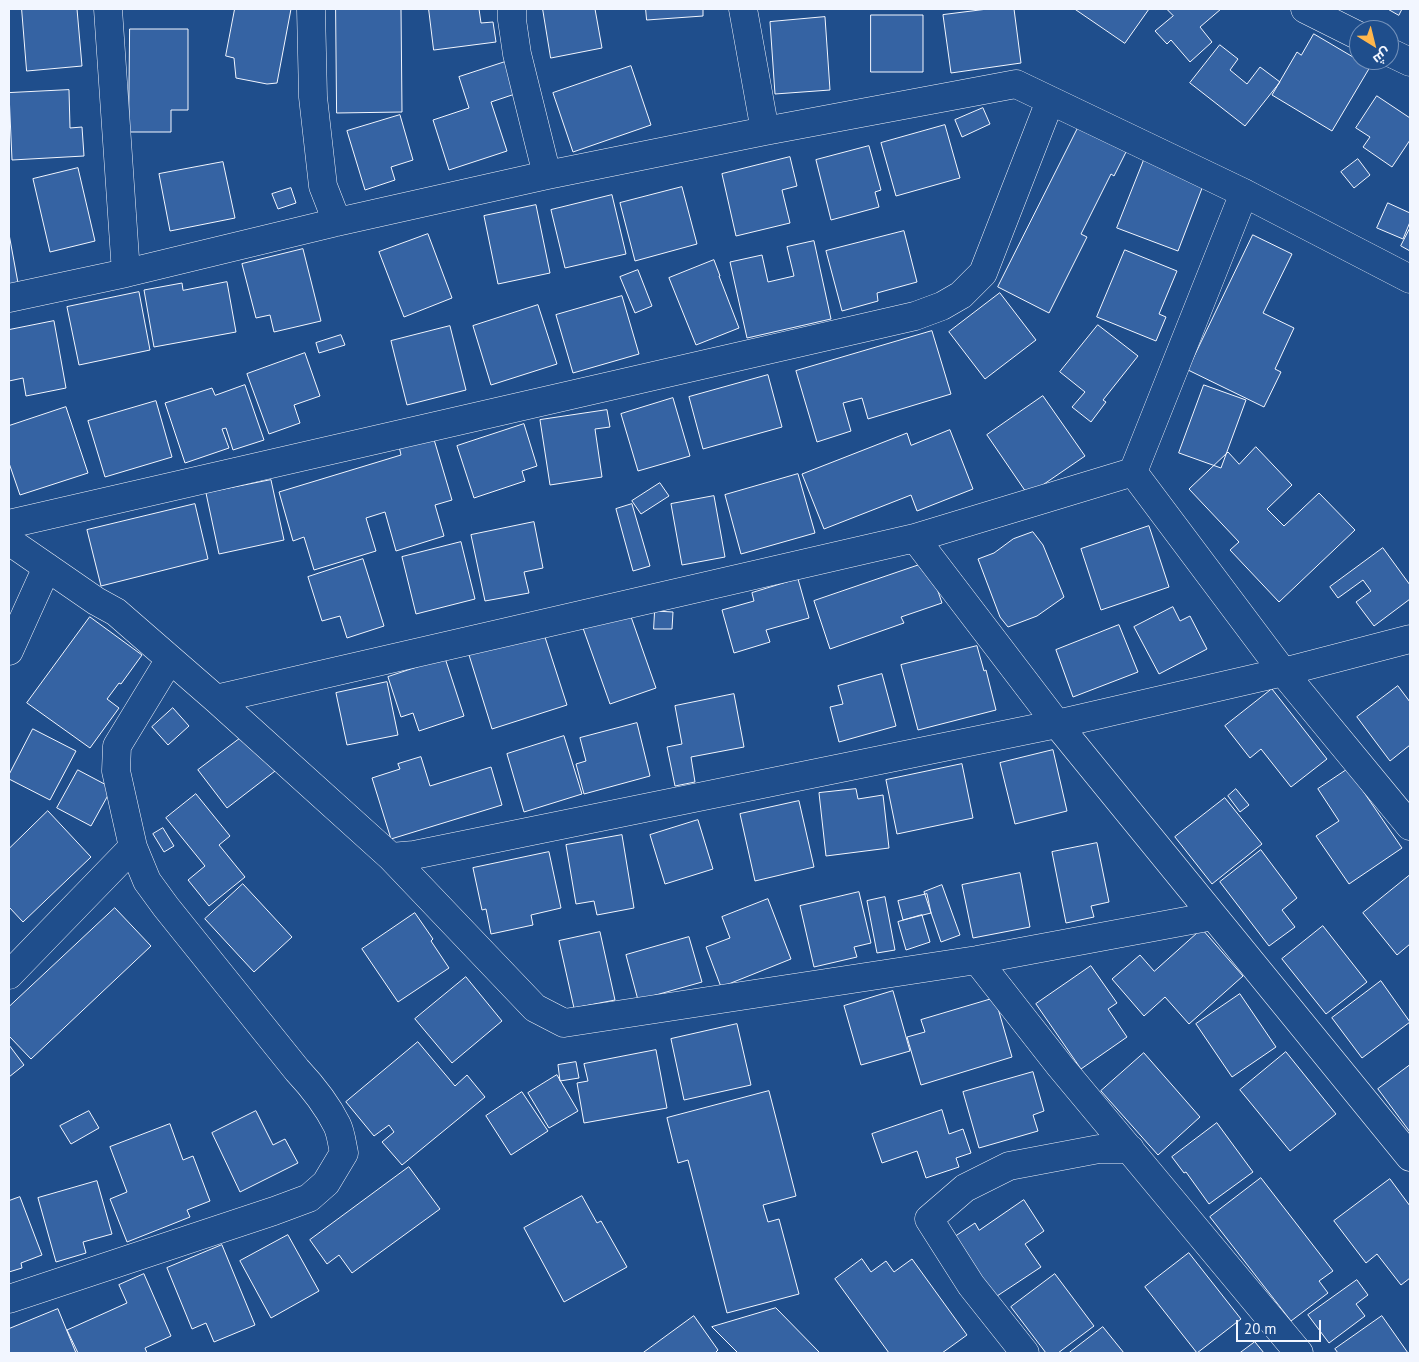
<!DOCTYPE html>
<html>
<head>
<meta charset="utf-8">
<style>
  body { margin:0 }
  #map { position:relative; width:1419px; height:1362px; overflow:hidden; background:#1f4e8c; font-family:"PT Sans",Cairo,sans-serif }
  canvas { display:block }
  .frame { position:absolute; inset:0; border:10px solid #f2f6ff; pointer-events:none }
  .north { position:absolute; left:1349px; top:20px; width:50px; height:50px; box-sizing:border-box; background:#1f4e8c; border:1px solid #7391ba; border-radius:50%; rotate:144deg; font-size:14px; font-weight:700; line-height:20px; text-align:center; color:#f2f6ff }
  .north::after { content:''; display:block; margin:auto; width:18px; height:22px; background:#ffb74d; clip-path:polygon(50% 0,100% 100%,50% 72%,0 100%) }
  .scale { position:absolute; left:1236px; top:1320px; width:85px; height:22px; box-sizing:border-box; border:2px solid #f2f6ff; border-top:0; padding-left:6px; font-size:15px; line-height:18px; white-space:nowrap; color:#f2f6ff; -webkit-text-stroke:4px #1f4e8c; paint-order:stroke }
</style>
</head>
<body>
<div id="map">
<canvas width="1419" height="1362"></canvas>
<div class="frame"></div>
<div class="north">ش</div>
<div class="scale">20 m</div>
</div>
<script>
const ctx = document.querySelector('canvas').getContext('2d');
ctx.lineJoin = 'round';
function fill(path, color) {
  ctx.fillStyle = color;
  ctx.fill(path, 'evenodd');
}
function stroke(path, color, width, dash) {
  ctx.strokeStyle = color;
  ctx.lineWidth = width;
  ctx.lineCap = dash ? 'butt' : 'round';
  ctx.setLineDash(dash || []);
  ctx.stroke(path);
}
const building = new Path2D(`
  M22,9H77L82,66L27,71Z
  M235,9H291L277,83L267,84L236,78L234,58L226,56Z
  M336,9H401L402,112L337,113Z
  M429,9H479L481,23L493,22L496,42L434,50Z
  M543,9H595L602,48L551,58Z
  M646,9H703V16L647,20Z
  M988,9H1014L1021,63L951,73L943,15Z
  M1075,9H1149L1125,43Z
  M1167,9H1221L1200,27L1212,42L1190,62L1171,40L1167,44L1155,31L1173,16Z
  M1388,9H1402L1399,15Z
  M871,15H923V72H871Z
  M825,17L830,90L775,94L770,22Z
  M130,29H188V110H171V132H129Z
  M1314,34L1370,67L1332,131L1272,95L1297,52L1301,55Z
  M1220,45L1238,59L1230,70L1247,84L1260,67L1280,82L1245,126L1190,83Z
  M505,62L515,94L491,102L507,151L449,170L433,120L469,108L459,77Z
  M631,66L651,125L573,152L553,93Z
  M69,90L70,128L82,127L84,156L12,160L9,93Z
  M1377,96L1410,118V140L1392,167L1363,147L1370,137L1356,128Z
  M983,108L990,124L962,137L955,120Z
  M400,115L413,160L391,167L395,180L365,190L347,131Z
  M945,125L960,178L896,196L881,143Z
  M1079,126L1127,150L1114,176L1111,174L1081,234L1087,237L1049,313L998,287Z
  M869,146L881,190L875,192L879,207L831,220L816,160Z
  M790,157L797,186L782,190L790,223L736,236L722,174Z
  M1358,159L1370,175L1354,188L1341,172Z
  M1144,160L1204,183L1178,251L1117,228Z
  M223,162L235,218L170,231L159,174Z
  M78,168L95,241L50,252L33,179Z
  M682,187L697,244L635,261L620,203Z
  M291,188L296,203L278,209L272,194Z
  M612,195L626,254L565,268L551,210Z
  M1388,203L1410,213V222L1403,239L1377,228Z
  M536,205L550,273L498,284L484,216Z
  M1410,228V251L1401,246Z
  M904,231L917,282L877,293L878,301L842,311L826,251Z
  M9,234L18,283L9,285Z
  M428,234L452,298L404,317L379,252Z
  M1253,235L1292,254L1263,313L1294,328L1275,369L1281,372L1264,407L1188,370Z
  M814,241L831,319L747,338L730,262L762,255L768,282L794,276L787,247Z
  M303,249L321,321L274,332L270,315L256,318L242,264Z
  M1125,250L1177,271L1159,314L1166,317L1156,341L1097,317Z
  M714,260L720,276H719L739,328L696,345L669,278Z
  M638,270L652,306L635,313L620,277Z
  M227,282L236,332L154,347L144,290L182,283L183,290Z
  M139,292L150,350L79,365L67,307Z
  M1000,293L1036,340L985,379L949,332Z
  M622,296L639,354L573,373L556,315Z
  M538,305L557,364L491,385L473,326Z
  M54,321L66,388L26,396L23,378L9,381V330Z
  M1098,325L1138,356L1103,400L1106,402L1091,422L1072,407L1085,392L1060,372Z
  M450,326L466,390L407,405L391,341Z
  M932,331L951,394L868,419L862,398L843,403L851,431L817,442L796,371Z
  M341,335L345,345L319,353L316,343Z
  M305,353L320,396L294,405L300,423L269,434L247,374Z
  M768,375L782,427L703,449L689,397Z
  M245,385L264,440L233,450L226,428L222,429L229,448L185,463L165,403L212,388L215,395Z
  M1204,385L1246,400L1221,468L1179,453Z
  M1043,396L1085,456L1028,495L987,435Z
  M673,398L690,456L638,471L621,414Z
  M156,401L172,457L105,477L88,421Z
  M66,407L88,473L20,495L9,463V426Z
  M607,410L610,427L595,429L602,477L550,485L540,420Z
  M524,424L537,466L522,471L525,481L474,498L457,446Z
  M950,430L973,489L917,511L911,495L824,529L802,474L907,433L911,445Z
  M433,436L452,500L435,505L444,536L396,551L385,512L366,518L376,551L314,570L304,537L293,541L279,492L401,455L399,446Z
  M1256,447L1292,485L1267,509L1284,526L1319,493L1355,530L1279,602L1230,550L1239,542L1189,489L1228,452L1239,464Z
  M798,474L815,533L741,554L725,495Z
  M271,480L284,540L219,554L206,493Z
  M660,483L669,496L641,514L632,501Z
  M714,496L725,557L682,565L671,504Z
  M195,504L208,559L101,586L87,530Z
  M632,504L650,566L633,571L616,509Z
  M534,522L543,568L524,572L529,593L485,601L471,535Z
  M1149,526L1169,587L1101,610L1081,549Z
  M1033,532L1043,545L1064,597L1037,616L1008,627L1000,617L978,559L994,553L1013,539Z
  M461,542L475,599L416,614L402,557Z
  M1383,548L1410,585V599L1374,626L1356,602L1371,591L1363,580L1338,598L1330,587Z
  M363,559L384,626L347,638L340,616L322,621L308,577Z
  M928,562L942,603L901,617L904,623L830,649L814,601Z
  M798,579L809,618L766,630L770,642L734,653L722,610L754,601L752,593Z
  M1173,607L1180,621L1190,616L1207,649L1159,674L1134,627Z
  M629,611L656,688L610,704L583,628Z
  M655,611L673,612L672,629H654Z
  M90,617L142,655L121,684L119,683L107,699L119,708L90,748L27,703Z
  M1119,625L1138,672L1073,697L1056,650Z
  M543,631L567,705L492,729L469,655Z
  M977,646L984,671L986,670L996,710L918,730L901,665Z
  M445,658L464,716L419,731L413,713L401,717L388,677Z
  M882,674L896,726L839,742L830,707L843,704L838,686Z
  M387,682L398,735L347,745L336,693Z
  M1398,686L1410,702V745L1390,761L1357,717Z
  M1272,689L1327,759L1291,787L1261,749L1250,758L1225,726Z
  M734,694L744,747L691,757L695,782L675,786L667,747L682,744L675,706Z
  M173,708L189,726L168,745L152,727Z
  M637,723L650,776L584,794L576,764L586,761L580,738Z
  M33,729L76,751L50,800L9,779V775Z
  M250,731L279,768L227,808L198,770Z
  M564,736L582,794L524,812L507,754Z
  M1053,750L1067,811L1015,824L1000,763Z
  M421,757L430,786L491,767L502,805L391,839L372,778L400,769L398,764Z
  M962,764L973,818L897,834L886,780Z
  M1348,769L1402,848L1349,884L1316,836L1339,821L1318,789Z
  M78,770L112,788L91,826L57,808Z
  M856,789L858,799L883,795L889,848L826,856L819,793Z
  M1236,789L1249,805L1240,812L1228,796Z
  M196,794L230,836L219,845L245,877L209,906L188,880L205,866L166,818Z
  M1225,798L1262,844L1212,884L1175,837Z
  M799,801L814,867L755,881L740,814Z
  M48,811L91,857L23,922L9,907V849Z
  M698,820L713,869L665,884L650,835Z
  M163,828L174,846L164,852L153,834Z
  M622,835L634,908L597,915L594,901L576,904L566,845Z
  M1097,843L1109,902L1091,906L1094,917L1066,923L1052,852Z
  M1261,850L1297,898L1282,910L1295,927L1269,946L1220,882Z
  M549,852L561,908L531,915L533,925L491,934L486,909L482,910L473,868Z
  M1020,873L1030,927L973,938L962,885Z
  M1410,875V944L1397,955L1363,913Z
  M243,884L292,937L254,972L205,919Z
  M942,885L960,935L941,942L924,892Z
  M859,892L871,943L854,947L857,957L814,967L800,906Z
  M927,894L931,913L903,920L898,901Z
  M885,897L895,950L877,953L867,901Z
  M768,899L791,959L721,987L706,947L730,938L722,917Z
  M115,908L151,946L31,1059L9,1036V1007Z
  M415,913L433,939L431,941L449,968L398,1002L362,949Z
  M922,915L930,942L906,950L898,922Z
  M1323,926L1367,982L1326,1014L1282,959Z
  M1202,929L1243,976L1189,1024L1165,997L1144,1016L1112,979L1140,955L1154,971Z
  M600,932L615,1000L574,1008L559,941Z
  M689,937L702,982L638,1000L626,955Z
  M1091,966L1117,1003L1108,1009L1127,1037L1081,1069L1036,1004Z
  M466,977L502,1021L452,1063L415,1019Z
  M1381,981L1410,1022L1362,1058L1332,1018Z
  M893,991L910,1051L861,1065L844,1006Z
  M1240,994L1276,1047L1232,1077L1196,1024Z
  M995,998L1012,1057L921,1085L907,1037L925,1032L921,1020Z
  M737,1024L751,1085L684,1100L671,1039Z
  M418,1042L455,1086L467,1075L485,1097L402,1165L382,1142L394,1132L389,1125L374,1136L346,1102Z
  M9,1045L24,1065L9,1077Z
  M656,1050L667,1108L584,1123L577,1083L588,1081L584,1064Z
  M1286,1052L1336,1114L1290,1151L1240,1090Z
  M1144,1053L1200,1117L1158,1155L1101,1091Z
  M576,1062L579,1078L560,1081L558,1065Z
  M1410,1065V1132L1378,1089Z
  M1033,1072L1044,1111L1033,1115L1038,1131L979,1148L963,1092Z
  M557,1075L578,1111L549,1128L528,1093Z
  M769,1091L796,1196L763,1205L768,1222L779,1219L799,1294L727,1313L688,1160L678,1163L667,1118Z
  M522,1092L548,1131L511,1155L486,1116Z
  M942,1110L949,1134L963,1129L971,1153L956,1158L959,1167L926,1178L917,1151L882,1163L872,1134Z
  M89,1111L99,1128L71,1144L60,1126Z
  M256,1111L273,1145L285,1139L298,1163L240,1192L212,1133Z
  M1217,1123L1253,1172L1209,1204L1186,1172L1184,1173L1172,1157Z
  M170,1124L183,1160L193,1156L210,1201L187,1210L190,1217L127,1242L110,1199L127,1192L110,1147Z
  M409,1167L440,1209L352,1273L339,1255L327,1264L310,1240Z
  M1261,1178L1333,1271L1319,1281L1328,1293L1291,1321L1210,1217Z
  M1390,1179L1410,1206V1278L1401,1285L1377,1254L1366,1263L1334,1221Z
  M97,1181L112,1234L83,1242L86,1253L56,1262L38,1198Z
  M582,1196L597,1223L601,1221L627,1267L564,1302L524,1228Z
  M20,1197L42,1255L21,1263L22,1268L9,1272V1201Z
  M1024,1200L1044,1231L1025,1244L1041,1267L991,1300L951,1239L975,1223L979,1230Z
  M288,1235L319,1291L271,1318L240,1261Z
  M222,1245L255,1325L214,1342L206,1323L192,1329L167,1268Z
  M1189,1253L1241,1319L1197,1353L1145,1287Z
  M862,1259L871,1272L886,1261L894,1272L912,1259L967,1335L942,1353H889L835,1279Z
  M144,1274L171,1336L145,1348L147,1353H78L67,1330L127,1303L119,1285Z
  M1055,1274L1094,1326L1058,1353H1046L1011,1307Z
  M1357,1280L1368,1295L1356,1304L1365,1316L1329,1343L1308,1315Z
  M776,1308L820,1353H738L712,1327Z
  M58,1309L76,1353H9V1329Z
  M694,1316L718,1350L716,1352L717,1353H643Z
  M1382,1316L1408,1353H1338L1335,1349Z
  M1103,1327L1124,1353H1069Z
  M1255,1342L1264,1353H1240Z`);
fill(building, '#3563a3');
stroke(building, '#f2f6ff', 1);
const minor = new Path2D(`
  M108,9L126,273
  M311,9L313,97L323,186L337,222
  M512,9V20L517,54L547,175
  M743,9L765,131
  M1305,9L1359,36
  M1389,52L1410,62
  M9,298L126,273L337,222L547,175L765,131L1016,84L1244,193L1410,279
  M1133,472L1244,193
  M9,524L915,316L942,306L961,295L983,273L1050,101
  M915,538L1057,724L1410,1157
  M9,541L96,601L116,612L216,699L391,857L535,1008L564,1023L977,960L1213,916
  M9,651L47,567
  M216,699L915,538L1133,472L1283,672L1410,826
  M391,857L414,855L1057,724L1283,672L1410,639
  M977,960L1060,1066L1299,1353
  M9,975L133,847
  M9,1299L274,1211L309,1198L326,1183L344,1153C342,1144 341,1133 337,1125C327,1105 312,1086 297,1070L166,907L147,881L133,847L116,771L117,746L170,659
  M1025,1353L971,1285L929,1219L965,1188L1009,1166L1099,1149H1130`);
stroke(minor, '#f2f6ff', 29);
stroke(minor, '#1f4e8c', 28);
</script>
</body>
</html>
